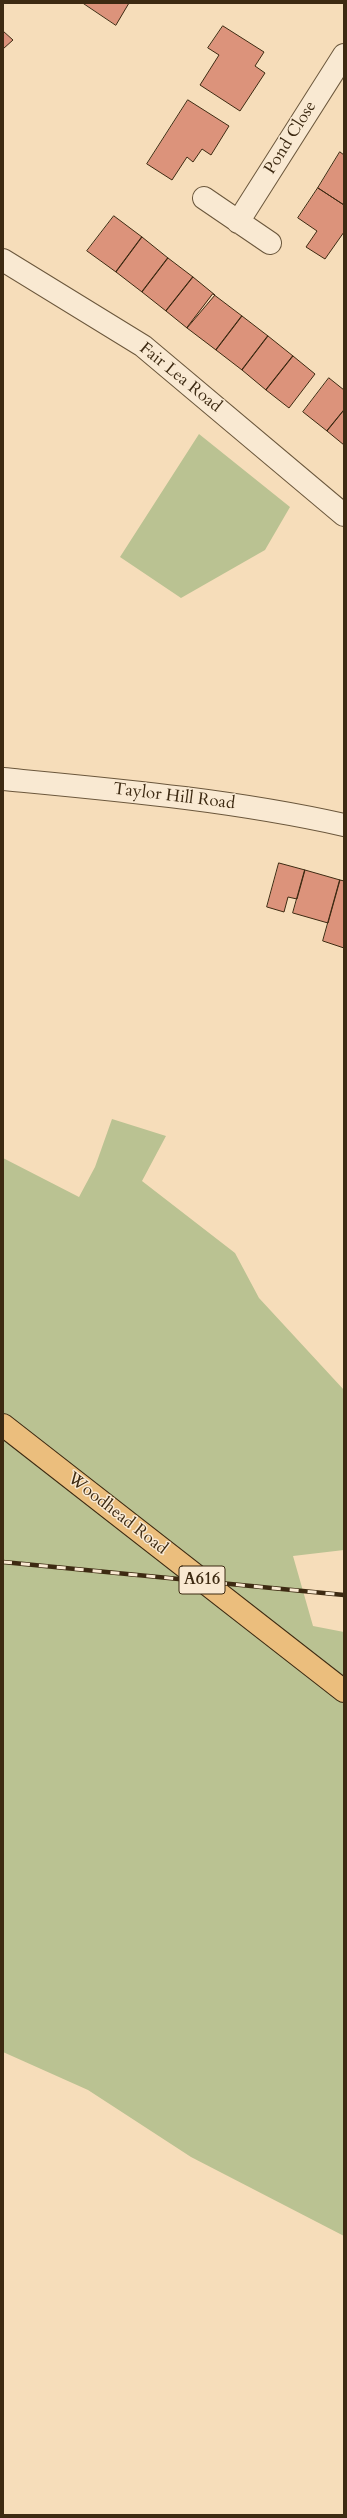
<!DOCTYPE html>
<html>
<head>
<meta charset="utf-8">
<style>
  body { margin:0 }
  #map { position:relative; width:347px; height:2518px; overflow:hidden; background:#f6ddba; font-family:Cardo,serif }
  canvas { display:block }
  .frame { position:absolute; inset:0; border:4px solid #3d2a12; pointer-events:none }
</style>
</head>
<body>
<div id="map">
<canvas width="347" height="2518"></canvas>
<div class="frame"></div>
</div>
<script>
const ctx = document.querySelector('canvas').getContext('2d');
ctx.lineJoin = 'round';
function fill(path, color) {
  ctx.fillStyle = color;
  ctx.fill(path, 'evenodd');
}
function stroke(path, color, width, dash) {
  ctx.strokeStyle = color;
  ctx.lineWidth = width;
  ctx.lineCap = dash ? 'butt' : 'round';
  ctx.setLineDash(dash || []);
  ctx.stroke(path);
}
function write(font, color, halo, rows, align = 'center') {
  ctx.font = font + ' Cardo,serif';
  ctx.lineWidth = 3;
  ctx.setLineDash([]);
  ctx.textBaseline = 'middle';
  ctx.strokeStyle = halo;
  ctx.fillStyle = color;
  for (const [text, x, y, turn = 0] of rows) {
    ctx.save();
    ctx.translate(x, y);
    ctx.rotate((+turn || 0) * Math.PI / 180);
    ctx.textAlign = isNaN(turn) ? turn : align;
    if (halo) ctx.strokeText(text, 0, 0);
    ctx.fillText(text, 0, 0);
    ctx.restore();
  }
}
fill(new Path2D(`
  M199,434L290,507L265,550L181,598L120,557Z
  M112,1119L166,1136L142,1181L235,1253L259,1298L344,1390V1550L293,1556L313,1626L344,1632V2236L191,2157L88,2090L3,2052V1158L79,1197L95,1167Z`), '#bac292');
const building = new Path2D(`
  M83,3H129L116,25Z
  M223,26L264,52L255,66L265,73L240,111L200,85L219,55L208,48Z
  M3,31L13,40L3,49Z
  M188,100L229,126L211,155L202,149L193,162L187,157L172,180L147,164Z
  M340,152L344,155V205L318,188Z
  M318,188L344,205V232L325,259L306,247L317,231L298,218Z
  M114,216L142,237L116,272L87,251Z
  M142,237L168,258L142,292L116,272Z
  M168,258L193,277L166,311L142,292Z
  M193,277L215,295L187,328L166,311Z
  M213,294L242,316L216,350L187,328Z
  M242,316L268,336L242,370L216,350Z
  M268,336L293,356L266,390L242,370Z
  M293,356L315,374L289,408L266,390Z
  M329,378L344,390V410L327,431L303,412Z
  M344,410V445L327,431Z
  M279,863L305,870L297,899L288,897L284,912L267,907Z
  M305,870L340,880L328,923L293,913Z
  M340,880L344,881V948L323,941Z`);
fill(building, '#dc937b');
stroke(building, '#3d2a12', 1);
const minor = new Path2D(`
  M204,198L270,243
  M238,222L344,55
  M3,260L143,346L344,515
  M3,779C118,790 232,800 344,825`);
const major = new Path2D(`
  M3,1425L344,1691`);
stroke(minor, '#6b573c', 24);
stroke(major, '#3d2a12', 24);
stroke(minor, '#f9e9d2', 22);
stroke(major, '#ebbe7d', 22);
const rail = new Path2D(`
  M3,1562L344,1595`);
stroke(rail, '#3d2a12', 4.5);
stroke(rail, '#f9e9d2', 3, [9]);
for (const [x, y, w] of [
  [202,1580,46]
]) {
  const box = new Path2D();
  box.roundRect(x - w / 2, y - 14, w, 28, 3);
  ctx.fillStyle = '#f9e9d2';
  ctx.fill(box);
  stroke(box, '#3d2a12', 1);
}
write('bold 16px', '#3d2a12', null, [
  ["A616",202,1580]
]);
write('17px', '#3d2a12', '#f9e9d2', [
  ["Pond Close",291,138,-58],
  ["Fair Lea Road",180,378,39],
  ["Taylor Hill Road",174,797,7],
  ["Woodhead Road",117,1514,38]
]);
</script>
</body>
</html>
